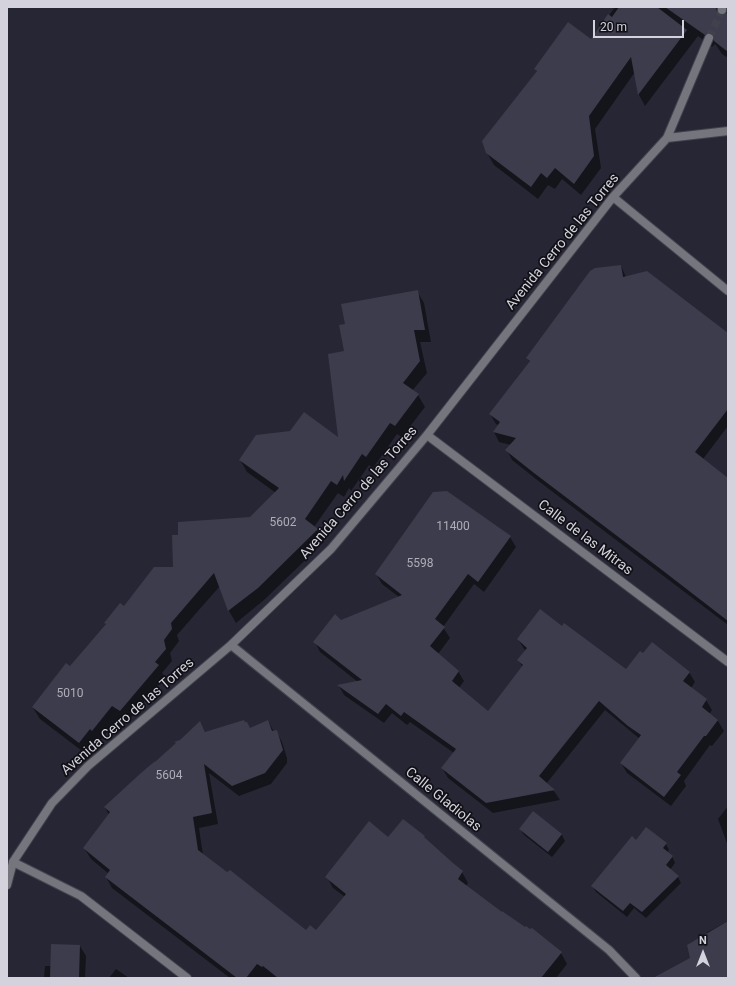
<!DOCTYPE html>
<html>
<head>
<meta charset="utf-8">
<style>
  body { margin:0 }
  #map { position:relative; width:735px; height:985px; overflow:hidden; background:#272634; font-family:Roboto,sans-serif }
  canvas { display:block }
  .frame { position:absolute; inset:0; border:8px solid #d4d3dd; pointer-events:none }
  .north { position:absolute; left:683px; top:933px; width:40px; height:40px; -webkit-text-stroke:3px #101016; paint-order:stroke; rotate:0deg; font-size:11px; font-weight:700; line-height:16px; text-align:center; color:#d4d3dd }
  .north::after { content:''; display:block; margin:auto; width:14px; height:18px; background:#d4d3dd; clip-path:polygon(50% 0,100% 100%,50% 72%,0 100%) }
  .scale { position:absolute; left:593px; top:20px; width:91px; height:18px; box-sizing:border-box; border:2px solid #d4d3dd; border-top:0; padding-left:5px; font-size:12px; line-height:14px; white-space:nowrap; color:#d4d3dd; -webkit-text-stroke:3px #101016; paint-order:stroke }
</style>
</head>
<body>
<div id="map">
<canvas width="735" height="985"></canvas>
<div class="frame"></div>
<div class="north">N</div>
<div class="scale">20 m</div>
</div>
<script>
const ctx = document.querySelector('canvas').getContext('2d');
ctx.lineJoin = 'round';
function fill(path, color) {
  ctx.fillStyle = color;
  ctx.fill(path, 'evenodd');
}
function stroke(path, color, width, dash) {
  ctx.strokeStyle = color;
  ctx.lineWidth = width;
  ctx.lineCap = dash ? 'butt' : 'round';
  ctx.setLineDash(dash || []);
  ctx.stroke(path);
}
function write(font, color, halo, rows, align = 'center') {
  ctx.font = font + ' Roboto,sans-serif';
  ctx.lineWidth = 3.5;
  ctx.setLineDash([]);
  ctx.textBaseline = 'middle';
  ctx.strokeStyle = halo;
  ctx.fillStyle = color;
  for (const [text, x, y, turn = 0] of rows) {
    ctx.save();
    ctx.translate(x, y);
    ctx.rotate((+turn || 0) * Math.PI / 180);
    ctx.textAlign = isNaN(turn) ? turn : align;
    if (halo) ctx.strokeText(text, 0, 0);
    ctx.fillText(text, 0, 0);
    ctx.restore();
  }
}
fill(new Path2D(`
  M615,7H716L721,16H728V58L722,54L716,45L715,44L712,47L698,36L645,106L639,95L635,72L595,129L601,168L581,195L562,179L555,189L548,185L538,199L494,165L487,153L537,72L535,69L591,40Z
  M621,266L626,277L728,337V426L703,459L728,479V625L541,483L512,460L507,450L511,445L499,442L494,432L498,425L496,424L490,414L530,362L527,358Z
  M417,291L424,303L431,342H420L427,373L412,391L418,395L425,407L402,437L397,434L373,468L369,465L351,491L349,488L344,497L338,493L314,527L317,530L324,542L264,600L236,623L229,611L220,586L177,635L179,641L170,653L172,661L162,673L165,677L127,722L120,717L99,742L97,740L86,754L40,719L33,708L70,667L106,625L105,623L174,568L179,536L250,518L276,493L247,472L240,460L340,439L346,325Z
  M510,537L516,547L484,592L474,584L443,627L450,638L438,654L458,671L464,681L459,688L488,712L523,668L519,661L526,651L524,649L518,639L562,628L626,670L689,672L695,682L691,688L706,700L712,710L709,715L718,721L724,731L712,746L710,745L684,781L686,786L671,806L627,773L621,763L640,739L605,710L546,784L554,791L560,800L493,813L448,778L442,768L454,753L410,722L407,725L392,713L384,723L344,695L339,686L358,682L320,652L315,642L341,621L399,597L382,584L376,574Z
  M268,721L274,732L276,731L282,742L287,758V763L271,784L239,796L209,773L218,824L199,828L203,855L306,931H316L345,897L333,888L327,877L389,838L424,837L426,841L462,872L468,883L466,886L502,913L561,953L567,964L556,978H230L112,888L106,877L109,874L91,859L84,848L109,815L105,807L177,744L175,742L180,741L200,722L206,733L250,729Z
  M728,806V846L718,819Z
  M533,812L562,835L565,841L552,857L524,835L520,829Z
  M636,841L666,844L669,850L667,853L672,856L675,863L670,870L678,877L681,883L646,918L634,908L627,917L596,892L592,886Z
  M728,921V978H681L692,959L707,934L706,933Z
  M80,946L86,956L85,978H44L45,966H51Z
  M116,969L129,978H109Z`), '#0007');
fill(new Path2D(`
  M619,7H657L687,30L638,95L631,57L589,116L594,156L574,184L555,168L547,178L541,173L531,187L486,153L482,141L537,71L534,69L568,22L591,39L608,14L612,17Z
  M665,7H716L717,12L719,15H722L726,13L728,15V52L714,41V37L711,33H708L705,35Z
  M621,265L623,277L647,271L728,333V409L695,452L728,478V621L662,570L534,473L505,450L516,438L493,432L500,422L489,414L530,361L526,358L590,271L595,268Z
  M418,290L425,330H414L420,361L403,383L419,394L395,426L390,423L366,457L362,454L344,481L343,475L337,485L331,481L305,519L318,529L258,588L228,611L214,573L171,623L172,629L164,640L166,649L155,662L159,665L120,711L112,706L92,731L90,729L79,743L32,707L66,663L70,666L106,624L104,623L120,603L124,606L154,567H173L172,535H178V522L250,517L279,488L239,460L256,435L290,431L304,412L338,437L328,354L344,351L339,325L345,324L341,304Z
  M447,491L511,536L478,582L468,574L435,619L445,627L430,646L459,671L452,681L488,711L523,665L517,660L527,648L517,639L540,609L562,626L564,623L626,669L640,651L643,653L652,642L690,672L683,681L707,699L702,707L718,720L706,736H704L677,772L681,775L664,797L620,763L641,735L628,726L599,701L539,776L555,790L486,803L441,768L456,749L404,712L401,716L386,704L378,714L337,685L362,680L313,642L335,614L341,620L402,595L375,574L433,492Z
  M244,720L245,722H247L250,728L268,720L272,731L277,730L283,750L265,773L232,786L204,764L212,813L193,817L198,850L227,872L230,870L306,930L310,925L316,930L346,894L325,877L369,821L388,837L403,819L425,836L424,837L453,863L463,871L458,879L502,912V911L525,927L526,926L530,929L532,928L562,952L541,978H278L263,966L262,967L257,964L246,978H237L105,877L110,870L83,848L110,812L104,807L141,773L154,762L156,761L176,743L174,742L180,740L200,721L205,732Z
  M533,811L562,834L548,852L519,829Z
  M646,827L667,843L663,848L673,856L666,865L679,876L642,912L630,903L623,911L591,886L632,836L636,840Z
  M728,921V978H653L690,958L687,945Z
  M51,944L80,945L79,978H50Z`), '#3d3c4c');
stroke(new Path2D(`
  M709,38L722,10`), '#41404d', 8, [8, 4]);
const street = new Path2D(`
  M722,10V7
  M667,138L728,131
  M613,197L728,291
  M427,435L728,662
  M231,645L609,950L636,978
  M13,862L81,896L187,978
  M7,885L13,862L52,803L88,766L231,645L331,549L427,435L613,197L667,138L709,38`);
stroke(street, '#43424f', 10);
stroke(street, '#75757d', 8);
write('12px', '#aeadb9', null, [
  ["5602",283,523],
  ["11400",453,527],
  ["5598",420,564],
  ["5010",70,694],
  ["5604",169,776]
]);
write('14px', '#d4d3dd', '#101016', [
  ["Avenida Cerro de las Torres",563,242,-51],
  ["Avenida Cerro de las Torres",359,493,-49],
  ["Calle de las Mitras",585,538,37],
  ["Avenida Cerro de las Torres",128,717,-41],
  ["Calle Gladiolas",443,800,39]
]);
</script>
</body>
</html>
